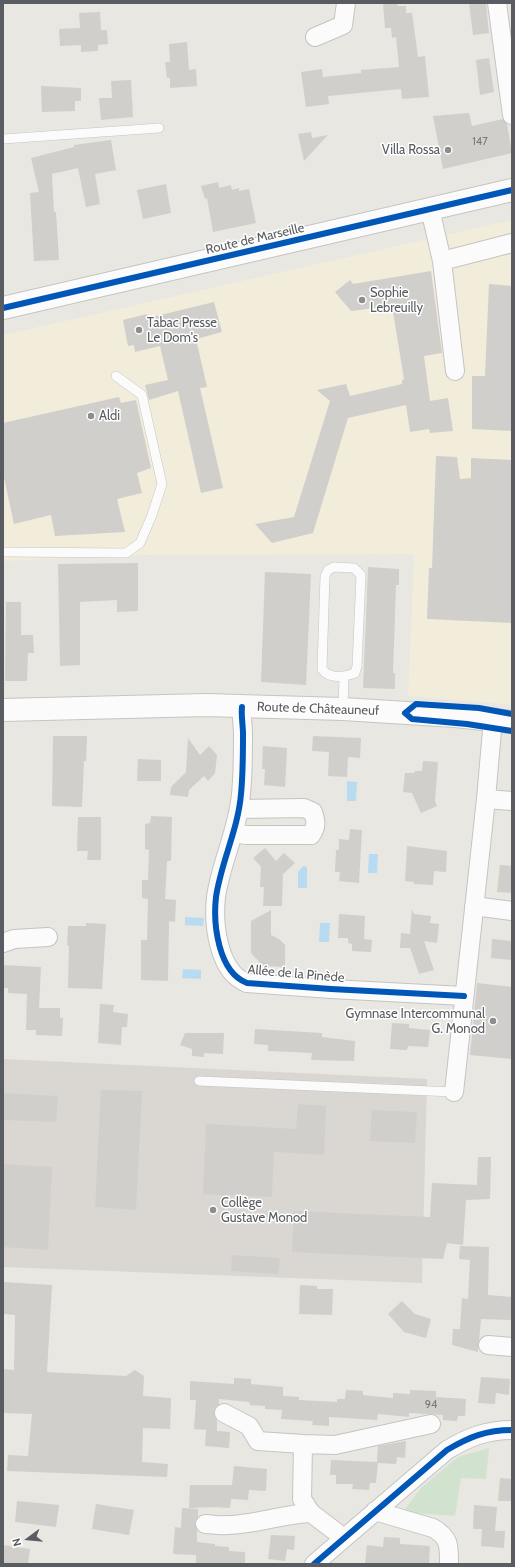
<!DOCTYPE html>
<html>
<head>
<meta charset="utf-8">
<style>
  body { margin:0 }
  #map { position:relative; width:515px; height:1567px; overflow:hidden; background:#e8e7e2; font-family:Cabin,sans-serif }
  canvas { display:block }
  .frame { position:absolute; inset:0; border:4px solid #595c60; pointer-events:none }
  .north { position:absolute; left:8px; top:1519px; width:40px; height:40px; -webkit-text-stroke:3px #fff; paint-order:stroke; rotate:254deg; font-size:11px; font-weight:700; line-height:16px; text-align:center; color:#595c60 }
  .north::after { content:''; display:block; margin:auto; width:14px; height:18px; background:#595c60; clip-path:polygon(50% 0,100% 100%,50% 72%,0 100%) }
</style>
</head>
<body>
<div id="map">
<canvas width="515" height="1567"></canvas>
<div class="frame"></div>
<div class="north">N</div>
</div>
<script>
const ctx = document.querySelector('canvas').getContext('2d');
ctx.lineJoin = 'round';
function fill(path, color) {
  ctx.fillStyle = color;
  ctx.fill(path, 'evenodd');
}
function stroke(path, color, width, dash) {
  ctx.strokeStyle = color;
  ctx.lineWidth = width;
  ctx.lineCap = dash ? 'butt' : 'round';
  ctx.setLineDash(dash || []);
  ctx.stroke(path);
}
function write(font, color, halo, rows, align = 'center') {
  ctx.font = font + ' Cabin,sans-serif';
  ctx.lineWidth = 3;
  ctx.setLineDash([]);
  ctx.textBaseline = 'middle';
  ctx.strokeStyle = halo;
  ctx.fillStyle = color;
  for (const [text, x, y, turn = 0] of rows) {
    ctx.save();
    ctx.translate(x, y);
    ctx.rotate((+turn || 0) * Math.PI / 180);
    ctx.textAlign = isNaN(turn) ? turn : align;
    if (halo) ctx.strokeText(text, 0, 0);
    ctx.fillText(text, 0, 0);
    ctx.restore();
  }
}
fill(new Path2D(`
  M512,220V705L408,696L414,554L143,555L3,561V335Z`), '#f2ecdb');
fill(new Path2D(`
  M3,1059L427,1079L422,1283L3,1267Z`), '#dad7d2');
fill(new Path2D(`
  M489,1448L486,1479L461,1478L455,1516L403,1512L421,1488L458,1457Z`), '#d1e3ce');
fill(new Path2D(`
  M347,781L357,782L356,801H347Z
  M369,854H378L377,873H368Z
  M303,866L307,867V888H298V872Z
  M185,917L204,918L203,926L185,925Z
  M320,923H330L329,942H319Z
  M183,969L201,970V979L182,978Z`), '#b8dbf1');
fill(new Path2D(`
  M383,3H397L398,6H406V13H412L418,57L425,56L429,97L402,99L401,89L328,96L329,104L306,107L301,72L322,69L323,77L361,73V70L399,67L396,37L392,38L391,28H385Z
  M469,3H486L489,33L473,35Z
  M100,12L101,30H107L108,44L98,45V51L81,52V45L60,46L59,29L80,28L79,13Z
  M187,42L189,70L196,69L197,86L170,88V78H167L165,62H170L169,44Z
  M489,58L494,92L480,95L476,60Z
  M131,80L133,117L101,120L99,98H112L111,81Z
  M41,86L81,88V101H75V111L42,112Z
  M469,113L472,126L503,119L507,124L512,153L443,169L433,116Z
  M311,132L312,138L328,135L304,161L298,134Z
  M111,140L116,170L95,174L100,204L86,207L78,168L52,174L54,212H56L59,260L34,261L30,193L39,192L31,158L74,147V145Z
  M218,182L219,188L231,185L232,190L239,188V191L249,189L256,223L213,232L207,198L205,199L201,186Z
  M166,184L171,213L143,219L137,190Z
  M431,271L442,353L424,356L430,401L448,398L453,431L430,433L429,429L410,432L406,405L348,418L313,533L272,543L255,524L294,517L330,401L317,390L346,384L350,396L402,384V380L404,379L392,306L351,311L335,292L350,280L353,284Z
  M489,284L512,286V431L472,429V376H485Z
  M214,302L222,332L196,339L207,387L200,388L223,488L201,493L178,391L149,400L145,385L168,380L160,346L135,352L134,345L128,346L123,320L147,314L148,318Z
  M119,397L121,403L136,400L151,468L137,473L142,493L117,499L125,532L55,536L51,515L14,524L3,473V423Z
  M436,456L457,457L460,479L471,478V458L512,460V623L427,619L429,568H432Z
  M138,563V611L117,612V600L80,602V665L60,666L58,564Z
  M368,567L399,569V585H396L394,644L393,673H395V689L363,688Z
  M265,572L311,574L306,685L261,682Z
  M6,602H21V635H33L34,653H28L27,681H5Z
  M53,736H87L86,761H84L82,807L52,806Z
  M313,736L361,738L360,758L348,757L347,777L328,776L329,752L312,751Z
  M188,738L200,755L209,746L217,755L215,773L208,781L204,776L189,790L188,797L170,795L171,787L186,772Z
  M263,746L287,748L285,787L264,785L265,769H262Z
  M138,759L161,760V781H137Z
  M423,761L438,762L435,801L437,806L421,813L412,793L403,792L405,773H414L415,771H422Z
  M151,816L172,817L171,861H167L165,899L176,900L175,922L169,921L168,981L141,980V940H147L148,899L142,898V880H148L149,850L145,849V824L150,823Z
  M78,817H101V860H87L88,851H77Z
  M350,829L362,830L359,883L339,881L340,872H335L336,850H339V839L349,840Z
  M407,846L447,851L446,872L434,871L433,885L414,884V882L405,881Z
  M265,848L276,861L284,853L295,863L283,874L282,906H263L264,887H260L261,867L253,858Z
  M500,865L512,866V893L497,892Z
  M412,909L414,914L431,916L430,923L439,924L437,943L424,941L434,970L419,974L410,948H400L401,933L410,934Z
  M271,910V935L279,939L285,945V967L263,966L251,953V921Z
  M339,914L365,916L364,939L372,940L371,952L352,951V944L348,943V938H338Z
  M86,923L106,924L102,989L68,988L69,946L67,945L68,926H86Z
  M492,939L512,941V960L491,958Z
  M3,965L41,967L39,1008H60V1018H63L62,1036L36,1035V1030H26L27,994L8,993V988H3Z
  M477,983L512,987V1059L470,1055Z
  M100,1004L114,1005L113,1012L128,1014L127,1027H122L121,1045L98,1043Z
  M392,1023L409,1024V1028L430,1030L428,1047L408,1046L407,1050L390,1049Z
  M255,1029L322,1033V1037L355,1041L354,1061L311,1060L312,1053L268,1051V1045L254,1044Z
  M185,1033H224L223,1054L204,1053V1057L192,1056V1049L180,1045Z
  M101,1090L142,1091L136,1210L95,1207Z
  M3,1093L58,1096L56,1122L4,1120Z
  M298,1104L326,1106L324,1155L274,1152L272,1197L203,1194L206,1124L296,1129Z
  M372,1110L417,1112L415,1143L370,1141Z
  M478,1157H491L490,1199L466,1200L463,1245L447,1243L443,1259L292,1252L294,1211L430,1217L432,1183L477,1185Z
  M3,1164L52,1167L48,1250L3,1247Z
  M460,1246L489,1247L488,1295L512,1297V1320L481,1319L478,1352L452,1345L453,1329H460L462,1298L468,1299L470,1260L459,1259Z
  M232,1255L280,1258L278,1274L231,1271Z
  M3,1282L52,1285L47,1372L126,1376L135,1370L144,1376L143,1396L171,1398L170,1429L143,1428L142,1462L168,1464L167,1477L7,1471L8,1455L28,1456L32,1414L3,1413V1369L14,1370L15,1315L3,1314Z
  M300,1285L317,1286V1289H333L332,1315L299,1314Z
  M402,1301L415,1314L431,1319L426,1338L404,1332L388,1314Z
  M481,1377L510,1379L509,1395L496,1393L495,1404L478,1403Z
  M234,1378L251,1379V1384L283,1387V1396L299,1397V1400L337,1402V1399H345L346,1390L363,1391V1395L393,1398V1393L410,1394V1390L436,1391V1397L466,1399L465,1416H458L457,1421L443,1420V1415L409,1413V1417L378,1414L377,1420L329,1417V1426L312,1425L313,1421L281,1419L282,1410L265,1409V1406L250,1405L249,1402L219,1399V1404L215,1408L214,1413L217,1421V1431L230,1432L229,1448L205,1446L206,1430H209L194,1429L196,1400H190V1381L234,1384Z
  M406,1441L405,1458L397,1457L396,1464L378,1463L376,1483H370L369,1490L352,1489L353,1484H336V1475H330L331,1460L377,1462L378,1446Z
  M234,1466L267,1469L266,1491L249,1490L248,1500L231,1499L230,1508L214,1507L189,1508L190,1485H232Z
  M500,1478L512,1479V1501H498Z
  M17,1501L59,1505L56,1527L15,1522Z
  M96,1504L134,1510L129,1535L92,1529Z
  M474,1505L497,1507L495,1531H505L504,1548L481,1546L482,1529H473Z
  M182,1508L198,1509V1517L195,1523L197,1531V1542L215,1544V1546L229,1547V1551L245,1552V1564H196V1555L173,1554L175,1527L181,1528Z
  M271,1535L295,1536L294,1550L287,1549L285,1561L268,1559Z
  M384,1537L400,1538V1544L430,1546L429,1564H365L367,1545L383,1547Z
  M3,1545L30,1549L28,1564H3Z`), '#d0cfcc');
const lane = new Path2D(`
  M3,139L159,128
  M3,552L126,553L140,543L152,515L162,484L142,395L116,376
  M334,567L354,568L361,575L357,666L355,673C344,677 330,680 322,669L325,576L328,570Z
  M343,709L344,677
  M199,1081L454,1092`);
const street = new Path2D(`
  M497,3L512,115
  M315,37L343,25L346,3
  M430,209L442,261L512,243
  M442,261L455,371
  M242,707C241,716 243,725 243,734C243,754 243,774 241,794C238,830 221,862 216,897C213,924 218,972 247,983L331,989L464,996
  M486,799L512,801
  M234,833L246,835H311C317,827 316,821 313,812L304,808L239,809
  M474,906L512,911
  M3,943L14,939L48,937
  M454,1092L486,799L493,719
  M488,1345L512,1347
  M224,1413L249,1426L258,1441L303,1444
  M375,1511L433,1528C450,1538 449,1546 449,1564
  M205,1524C212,1524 219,1526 227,1525C255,1525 282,1514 311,1513
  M344,1538L311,1513L302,1499L303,1444L335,1445L431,1424
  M314,1564L447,1450C469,1437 486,1430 512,1430`);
const secondary = new Path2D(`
  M3,308L512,190
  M3,710L206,705L273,707L343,709L455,716L512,722`);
stroke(lane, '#c4c4c3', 10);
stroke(street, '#c4c4c3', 20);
stroke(secondary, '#c5c5c4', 24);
stroke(lane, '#fcfbfb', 9);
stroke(street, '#fcfbfb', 18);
stroke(secondary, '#fcfbfb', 22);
stroke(new Path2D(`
  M3,308L512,190
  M242,707C241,716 243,725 243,734C243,754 243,774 241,794C238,830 221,862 216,897C213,924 218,972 247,983L331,989L464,996
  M512,714L479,708L416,704L405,713L412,719L467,724L512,731
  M314,1564L447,1450C469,1437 486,1430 512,1430`), '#0057b8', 6);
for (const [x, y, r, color] of [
  [448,150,4,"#8b8d8e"],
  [362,300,4,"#8b8d8e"],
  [139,330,4,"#8b8d8e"],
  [91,416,4,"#8b8d8e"],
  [493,1021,4,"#8b8d8e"],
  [213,1210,4,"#8b8d8e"]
]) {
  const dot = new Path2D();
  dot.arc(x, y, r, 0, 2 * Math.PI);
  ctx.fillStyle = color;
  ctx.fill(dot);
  stroke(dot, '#fff', 1.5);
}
write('11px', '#787a7c', null, [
  ["147",480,142],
  ["94",431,1405]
]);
write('13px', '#595c60', '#fff', [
  ["Villa Rossa",440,150,"right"],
  ["Sophie",370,293],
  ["Lebreuilly",370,308],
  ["Tabac Presse",147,323],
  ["Le Dom's",147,338],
  ["Aldi",99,416],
  ["Gymnase Intercommunal",485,1014,"right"],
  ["G. Monod",485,1029,"right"],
  ["Collège",221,1203],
  ["Gustave Monod",221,1218]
], 'left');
write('13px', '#595c60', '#fff', [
  ["Route de Marseille",255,239,-13],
  ["Route de Châteauneuf",318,709,2],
  ["Allée de la Pinède",296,974,5]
]);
</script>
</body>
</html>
